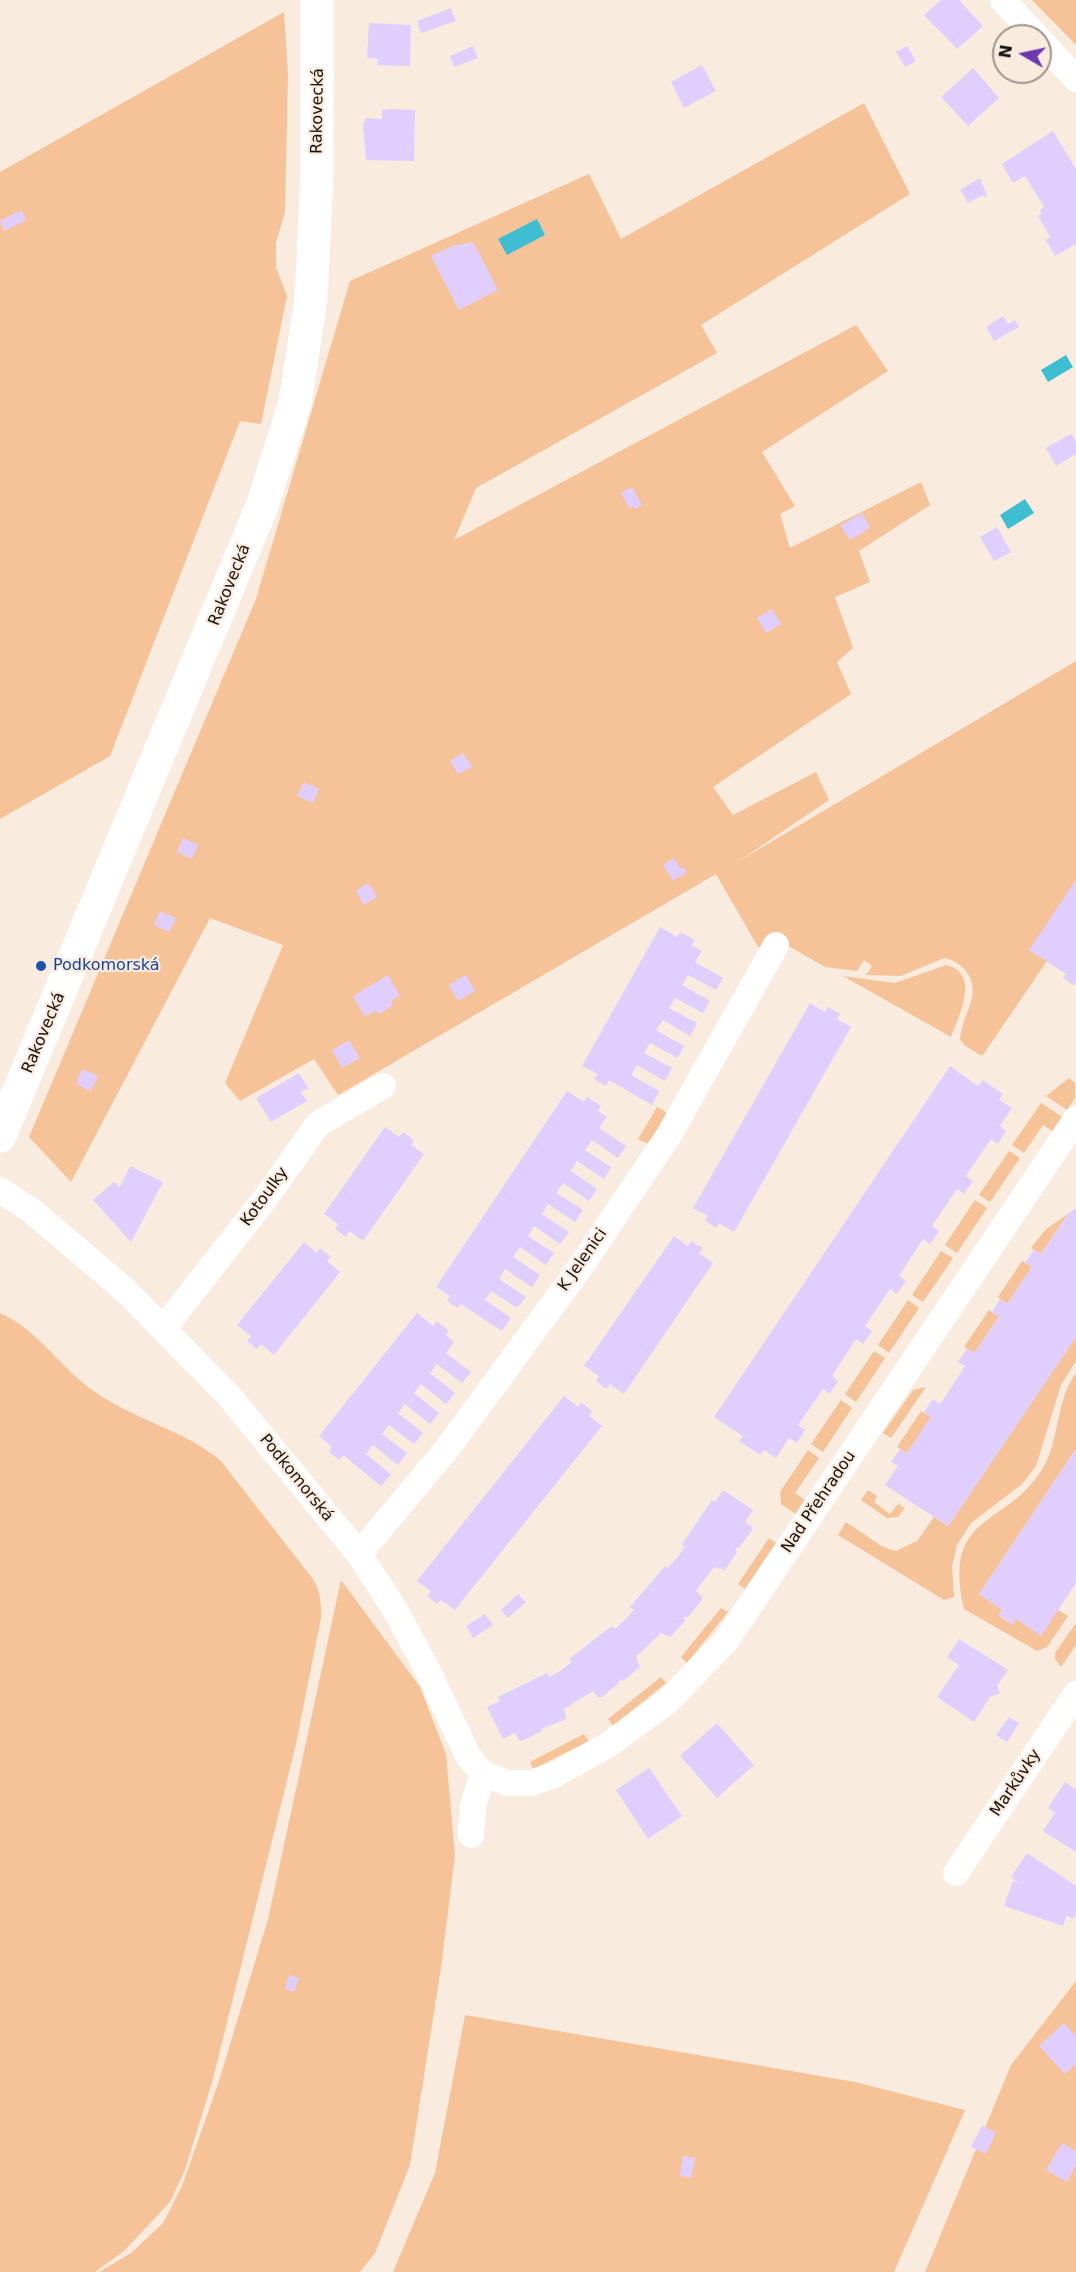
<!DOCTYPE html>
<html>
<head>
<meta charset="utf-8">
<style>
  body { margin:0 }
  #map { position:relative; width:1076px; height:2272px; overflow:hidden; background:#faebdf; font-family:"DejaVu Sans",sans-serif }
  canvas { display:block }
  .north { position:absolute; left:992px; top:24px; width:60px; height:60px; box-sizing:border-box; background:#faebdf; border:2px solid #9f948b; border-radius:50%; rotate:279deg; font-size:16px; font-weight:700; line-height:24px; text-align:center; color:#16110d }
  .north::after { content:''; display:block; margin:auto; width:21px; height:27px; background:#6d39b0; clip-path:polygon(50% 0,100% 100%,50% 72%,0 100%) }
</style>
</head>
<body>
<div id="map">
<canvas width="1076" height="2272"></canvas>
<div class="north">N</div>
</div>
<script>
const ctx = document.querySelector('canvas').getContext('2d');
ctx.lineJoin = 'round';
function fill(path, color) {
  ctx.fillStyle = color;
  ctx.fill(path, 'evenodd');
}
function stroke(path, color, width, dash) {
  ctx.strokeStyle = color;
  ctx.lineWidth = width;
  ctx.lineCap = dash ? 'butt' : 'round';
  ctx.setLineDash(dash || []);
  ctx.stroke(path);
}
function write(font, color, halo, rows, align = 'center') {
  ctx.font = font + ' "DejaVu Sans",sans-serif';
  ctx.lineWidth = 4.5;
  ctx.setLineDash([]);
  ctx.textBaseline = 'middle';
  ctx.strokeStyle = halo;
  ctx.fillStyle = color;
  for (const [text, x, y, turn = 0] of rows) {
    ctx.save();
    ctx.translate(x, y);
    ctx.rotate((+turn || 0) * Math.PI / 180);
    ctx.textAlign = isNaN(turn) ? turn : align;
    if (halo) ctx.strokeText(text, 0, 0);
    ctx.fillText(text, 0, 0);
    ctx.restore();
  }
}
fill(new Path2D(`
  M1032,0H1076V45Z
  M284,12L288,74L285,212L276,243V267L287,296L261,424L240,421L110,756L0,819V172Z
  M864,103L910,194L701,325L717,353L476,488L454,540L856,325L888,371L762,452L795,506L780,514L790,548L921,482L930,505L859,551L870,582L835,597L853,648L837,662L851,694L713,787L733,815L816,772L829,800L739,861L1076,661V880L1047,961L985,1052L982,1056L964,1045L960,1039C962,1013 984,993 965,970C959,963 953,960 944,958L901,976L866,975L872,966L864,960L857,971L825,967L778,940L762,948L758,947L716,874L338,1095L314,1059L240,1101L225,1083L283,945L210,918L71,1182L29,1137L256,599L350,281L589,174L621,239Z
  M946,965C981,972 959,1017 951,1037L843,976L895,983Z
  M1069,1078L1075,1083V1098L1067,1110L1046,1096Z
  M1041,1103L1062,1117L1053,1131L1043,1125L1024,1153L1012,1145Z
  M657,1107L669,1114L650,1145L638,1139Z
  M1009,1151L1020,1158L990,1202L979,1195Z
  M975,1200L987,1208L957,1253L945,1245Z
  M1069,1213L1041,1254L1031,1248L1045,1230Z
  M941,1251L953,1258L923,1302L912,1295Z
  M1022,1261L1032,1267L1007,1304L998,1297Z
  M908,1300L919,1308L889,1353L878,1345Z
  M989,1310L999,1317L974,1353L964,1347Z
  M0,1313C38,1330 59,1366 91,1389C131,1419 182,1429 220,1460L313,1579C321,1592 321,1604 321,1618L296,1744L213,2079L185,2170L170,2202L124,2251L95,2272H0Z
  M1076,1337V1361L1061,1385L1036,1466L1022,1484L971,1523L957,1545L952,1566L954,1597L944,1600L838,1535L846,1522L883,1547L896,1551L917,1541L934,1517L948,1526Z
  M874,1351L885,1358L856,1402L845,1394Z
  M1076,1373V1449L979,1594L1002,1610L999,1616L1012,1624L1016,1619L1058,1610L1068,1616L1047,1647L1037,1651L964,1609C942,1511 1006,1529 1043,1468C1060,1439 1055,1402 1076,1373Z
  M926,1387L891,1438L883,1433L913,1390Z
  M841,1400L852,1408L823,1452L811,1444Z
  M921,1411L931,1417L907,1453L897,1447Z
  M808,1450L819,1458L795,1493L805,1500L796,1514L781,1504L780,1492Z
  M868,1490L877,1496L874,1502L890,1514L898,1504L905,1508L898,1517L887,1518L861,1500Z
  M769,1538L776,1543L745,1589L738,1584Z
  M341,1580L420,1687L446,1754L455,1856L441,1968L410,2165L375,2253L360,2272H99L131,2253L163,2223L182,2186L218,2084L268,1919Z
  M721,1608L728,1612L687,1663L681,1657Z
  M1076,1623V1645L1061,1667L1055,1659V1653Z
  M661,1677L666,1683L613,1726L608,1719Z
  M584,1734L589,1741L533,1769L530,1762Z
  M1076,1981V2272H925L1011,2065Z
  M465,2015L855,2082L965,2110L894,2272H393L435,2173Z`), '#f6c398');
fill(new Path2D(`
  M537,219L545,235L507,255L498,239Z
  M1066,355L1073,367L1048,382L1041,370Z
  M1025,499L1034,513L1008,529L1000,515Z`), '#3ebed2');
fill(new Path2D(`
  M941,0H959L983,26L957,49L924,15Z
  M451,8L456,21L421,33L417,21Z
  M369,23L411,25L410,66L377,65L378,59L367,58Z
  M473,46L478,58L454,67L450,56Z
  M907,46L916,61L905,67L896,52Z
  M702,65L716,91L684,108L671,82Z
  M973,68L999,98L968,126L941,97Z
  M388,109L415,110L414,161L366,160L363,125L366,118L382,119V110Z
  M1053,131L1076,169V244L1055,256L1046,240L1050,237L1038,216L1042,213L1040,210L1044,207L1025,176L1013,183L1002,164Z
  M980,178L987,196L984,197L983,195L968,203L960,190Z
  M21,210L26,220L4,231L0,221Z
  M473,242L498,290L459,310L431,256L452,246Z
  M1003,316L1008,324L1015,320L1019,327L994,341L986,327Z
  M1071,434L1076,442V454L1056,466L1046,448Z
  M632,487L642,505L635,509L633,506L629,508L621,493Z
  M862,513L870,528L850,540L840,526Z
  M997,527L1011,552L994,561L980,537Z
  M772,609L781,624L766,633L757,618Z
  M463,753L472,767L458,774L450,761Z
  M304,782L319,789L313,803L297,796Z
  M183,838L198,845L192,859L177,852Z
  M674,858L681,869L684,867L687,872L673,881L663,865Z
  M1076,880V982L1073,985L1063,978L1066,974L1029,950Z
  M368,883L377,897L364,905L356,891Z
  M160,911L176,918L169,932L154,925Z
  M660,927L677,937L680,932L695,940L691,945L702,951L695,962L723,978L716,990L688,975L682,985L710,1001L703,1013L675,998L669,1008L697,1023L690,1036L663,1020L656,1030L684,1046L678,1058L650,1043L644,1053L672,1068L665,1081L637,1065L631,1075L659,1091L652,1105L609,1080L606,1086L594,1079L598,1074L582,1066Z
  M388,975L400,996L392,1000V1006L379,1014L375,1011L365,1017L353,996Z
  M466,975L475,991L458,1001L449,985Z
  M810,1003L825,1012L828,1007L840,1014L837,1019L851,1027L734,1232L719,1223L716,1228L705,1221L708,1216L693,1208Z
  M349,1040L360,1058L342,1068L332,1050Z
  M950,1066L978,1086L983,1080L1003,1094L999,1100L1012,1108L1000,1126L1006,1131L998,1144L991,1139L966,1176L973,1181L964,1194L957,1189L932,1226L939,1231L933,1240L930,1244L923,1239L899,1276L906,1281L897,1294L890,1289L865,1326L872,1331L866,1340L863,1344L856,1339L832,1376L838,1381L832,1390L830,1394L823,1389L798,1425L805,1430L797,1443L789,1438L776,1458L764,1450L760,1455L739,1441L743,1436L714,1417Z
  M82,1069L98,1076L91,1091L76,1084Z
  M299,1073L308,1088L301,1092L307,1101L271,1122L256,1098Z
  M567,1091L584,1102L587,1097L601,1106L598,1111L607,1117L599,1128L626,1146L618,1158L592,1140L585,1150L611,1167L604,1179L577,1161L571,1171L597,1189L589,1201L563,1183L556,1193L583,1210L575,1222L548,1204L542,1214L569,1232L560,1244L534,1226L528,1236L554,1253L546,1265L520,1247L513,1257L540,1275L532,1287L505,1269L499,1279L526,1297L517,1308L491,1291L485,1300L511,1318L502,1331L461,1304L458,1308L447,1301L450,1296L436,1287Z
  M385,1127L399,1137L403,1132L414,1140L411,1145L424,1154L363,1241L349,1231L346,1237L335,1229L338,1224L324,1214Z
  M130,1166L163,1182L131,1242L93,1200L114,1182L120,1187Z
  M1076,1208V1337L948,1526L885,1485L898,1466L891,1462L900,1449L907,1453L931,1417L924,1412L933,1399L940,1404L945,1397L965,1366L958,1362L964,1353L967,1349L974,1353L999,1317L992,1312L1000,1299L1007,1304L1032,1267L1025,1263L1034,1250L1041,1254L1069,1213Z
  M674,1236L688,1246L691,1241L703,1248L699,1253L713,1263L624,1394L610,1384L606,1389L596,1381L599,1376L584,1366Z
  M304,1242L317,1253L320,1248L331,1257L327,1261L340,1272L274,1355L261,1344L257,1349L247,1341L251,1336L237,1325Z
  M417,1313L433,1326L437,1321L449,1331L446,1335L454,1342L446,1353L471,1372L462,1383L437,1364L430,1373L455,1393L446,1404L421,1384L414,1393L439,1413L430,1424L405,1404L398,1413L423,1433L414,1444L389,1425L382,1434L407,1453L398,1465L373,1445L366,1454L391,1474L381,1486L343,1455L339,1460L329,1452L332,1447L319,1436Z
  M564,1396L578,1407L581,1402L592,1411L589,1416L602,1426L455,1610L441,1600L437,1604L427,1596L431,1591L417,1581Z
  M1076,1449V1583L1041,1636L1016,1619L1012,1625L999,1615L1002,1610L979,1594Z
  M723,1490L753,1510L745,1522L751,1526L752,1530L739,1548L737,1547L735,1550L737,1552L725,1570L714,1567L696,1591L702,1597V1600L688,1617H684L685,1621L670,1637L661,1633L636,1657L640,1667L623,1681L621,1679L618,1682L619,1683L602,1697H598L593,1691L564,1709L566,1719L541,1729L542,1731L522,1741L519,1740L515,1733L503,1739L487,1707L500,1701L498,1697L547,1673L549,1677L560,1671L572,1662L569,1659L612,1626L615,1629L625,1620L634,1610L630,1607L665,1566L668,1568L677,1558L685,1547L682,1544L712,1500L715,1502Z
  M518,1594L526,1602L508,1618L501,1610Z
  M485,1614L493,1625L473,1638L466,1626Z
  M959,1639L1008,1670L997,1686L1000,1693L990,1697L974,1722L937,1697L959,1665L947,1657Z
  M1009,1717L1019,1723L1007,1742L996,1735Z
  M717,1723L754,1765L717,1798L680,1756Z
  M649,1768L682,1816L648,1839L616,1790Z
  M1065,1782L1076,1789V1852L1043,1831L1055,1813L1048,1808Z
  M1027,1853L1076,1886V1915L1073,1919L1067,1915L1063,1926L1004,1906L1013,1881L1019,1883L1011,1877Z
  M289,1975L299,1978L294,1992L285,1989Z
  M1064,2023L1076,2036V2064L1065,2074L1039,2046Z
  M982,2126L996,2132L986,2154L971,2147Z
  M1062,2143L1076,2151V2165L1067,2182L1046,2170Z
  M683,2156L695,2158L691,2178L680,2176Z`), '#e0cefe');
stroke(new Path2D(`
  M1003,0L1036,36
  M1040,40L1076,79
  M0,1190L32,1211L126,1291L229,1396L359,1554L397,1613L429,1673L468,1756L483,1774L508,1783H531L554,1775L608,1745L668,1701L726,1641L1076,1119
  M163,1329L264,1200L318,1124L383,1086
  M359,1554L446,1450L579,1269L669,1135L776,945
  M471,1835L473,1806L483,1774
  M956,1873L1076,1694`), '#fff', 26);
stroke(new Path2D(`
  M0,1136L262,506L295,403L311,299L317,175V0`), '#fff', 33);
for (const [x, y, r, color] of [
  [41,966,6,"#1a4fb4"]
]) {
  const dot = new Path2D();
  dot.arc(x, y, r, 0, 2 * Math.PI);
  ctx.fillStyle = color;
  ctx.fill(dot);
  stroke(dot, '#faebdf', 2);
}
write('16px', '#16110d', '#faebdf', [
  ["Rakovecká",318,111,-89],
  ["Rakovecká",230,585,-68],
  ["Rakovecká",44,1033,-67],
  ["Kotoulky",265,1197,-54],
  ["K Jelenici",583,1260,-55],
  ["Podkomorská",296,1478,51],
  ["Nad Přehradou",819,1502,-56],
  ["Markůvky",1016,1783,-56]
]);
write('16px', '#164399', '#faebdf', [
  ["Podkomorská",53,966]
], 'left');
</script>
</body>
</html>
